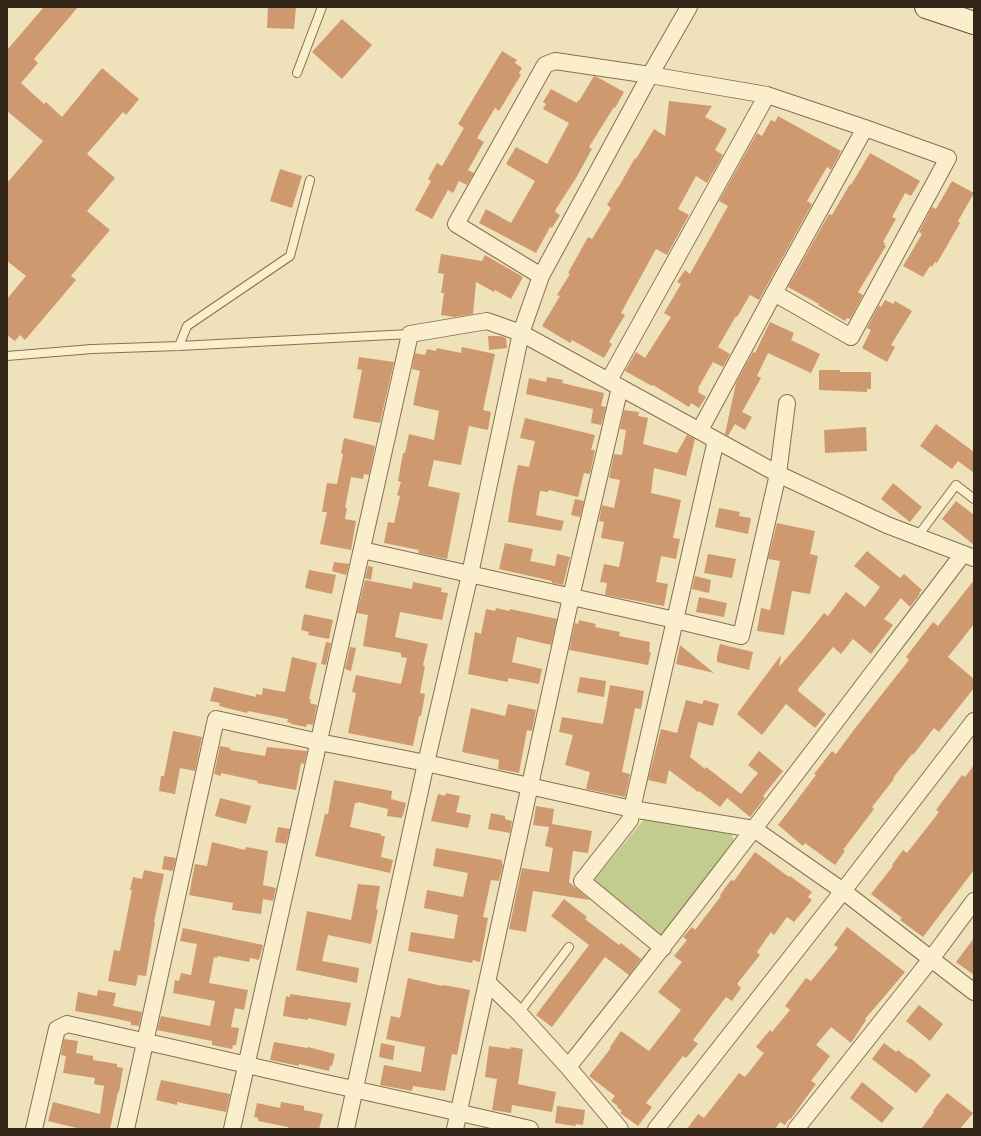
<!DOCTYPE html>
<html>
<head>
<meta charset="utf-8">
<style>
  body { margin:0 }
  #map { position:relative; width:981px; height:1136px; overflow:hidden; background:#efe1ba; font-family:"IBM Plex Serif",serif }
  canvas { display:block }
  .frame { position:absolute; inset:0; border:8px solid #34271a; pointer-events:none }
</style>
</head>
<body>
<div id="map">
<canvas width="981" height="1136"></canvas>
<div class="frame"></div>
</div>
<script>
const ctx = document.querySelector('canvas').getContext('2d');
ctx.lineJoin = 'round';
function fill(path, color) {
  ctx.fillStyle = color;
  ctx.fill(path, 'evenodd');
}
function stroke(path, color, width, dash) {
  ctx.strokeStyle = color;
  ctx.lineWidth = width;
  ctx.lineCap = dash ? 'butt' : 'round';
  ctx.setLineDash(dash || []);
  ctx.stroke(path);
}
fill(new Path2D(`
  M647,816L730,832L735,843L662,936L593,881Z`), '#c3cc8f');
fill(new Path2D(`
  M44,7H78L34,59L38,63L21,83L44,104L46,102L62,117L102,68L139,99L126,115L123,112L87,154L115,178L87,211L110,230L71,276L76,280L25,340L20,335L15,341L7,335V299L26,276L7,261V183L43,141L7,111V50Z
  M268,7H296L294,29L267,28Z
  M342,19L372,45L342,79L312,52Z
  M502,51L517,60L515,63L522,68L519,73L521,75L499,111L495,108L477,138L484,142L468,170L474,173L467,185L459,181L453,193L448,190L432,219L415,210L431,181L428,179L437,163L442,166L464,128L458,124Z
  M594,76L597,77L624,92L615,108L614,107L589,147L592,149L576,178L556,209L555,212L560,215L552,228L550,227L536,253L479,223L486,209L511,223L535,181L506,164L516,147L547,164L569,123L543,109L546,104L543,102L551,89L577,103L578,100L579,101Z
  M669,101L712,106L705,117L727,129L715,150L723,155L707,183L696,176L678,209L689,215L667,255L656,249L621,313L625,315L609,342L612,344L604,358L572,340L570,343L542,326L560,296L557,295L570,274L568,273L588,237L592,239L611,208L607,205L618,187V188L635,158L636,159L654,129L665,136Z
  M778,116L841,151L831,170L827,167L807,201L812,204L759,300L750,295L737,317L736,316L718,347L730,354L723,367L713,362L698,388L699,389L698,392L706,397L699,408L691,403L689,407L653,385L652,386L625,371L636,352L645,358L671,317L664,313L681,284L677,282L685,270L690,274L728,206L719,201L757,133L762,136L771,120L775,122Z
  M870,153L920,181L911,196L905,193L892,217L896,219L883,242L885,243L884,245L886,246L858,292L863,295L850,319L847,318L845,321L818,305L819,304L788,287L829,214L832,215L850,184L851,185Z
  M280,169L302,176L292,208L270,201Z
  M952,181L974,193L958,221L960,223L937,263L935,262L932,267L930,266L923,277L903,266L922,234L919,232L932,207L936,209Z
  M441,254L482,261L485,255L523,277L511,299L495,290L494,292L476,282L473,314L454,317L441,315L444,293H441L444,274L438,273Z
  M885,300L893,304L895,301L912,311L891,345L895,347L887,362L862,348L871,330L867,328L879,305L881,307Z
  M770,322L794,333L791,340L820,354L811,373L768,353L757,376L761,378L742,412L752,417L745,430L735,424L728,436L725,434L736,383L753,352L755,353Z
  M488,336H500L506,338L507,348L489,350Z
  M462,347L495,354L483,410L491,412L488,430L469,426L461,465L434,460L428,486L460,493L447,559L418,553L419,550L384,543L388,522L394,523L400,496L397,495L401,482L398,481L403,453H405L409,434L434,440L439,411L413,405L420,371L412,369L415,353L425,355L427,349L436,351L437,348L461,353Z
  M359,357L394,362L380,423L353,418L362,370L357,369Z
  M819,370H840V372H871V389H867V392L819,390Z
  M547,377L563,380L562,383L604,393L601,406L606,407L601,425L591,423L593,409L526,394L529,378L546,382Z
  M624,410L639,412L638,416L648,418L643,444L677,453L687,435L695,439L686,476L654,468L651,493L681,500L673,538L680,539L676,559L661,556L656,582L668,584L664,606L605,595L607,583L600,582L604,564L619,567L624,542L601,538L604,522L599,521L602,505L614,508L620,480L609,478L614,454L622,455L626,430L620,429Z
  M525,418L595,435L591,450H595L590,474L584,473L578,497L549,490L548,492L540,491L536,515L564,521L561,531L508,522L513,488L518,465L529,467L535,441L520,438Z
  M936,424L974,452V473L958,461L952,469L920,446Z
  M866,427L867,451L825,453L824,430Z
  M344,438L375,446L369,475L364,474L363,479L351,477L345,508H347L345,519L356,521L351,550L320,544L327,512H322L327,483L337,484L343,454L341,453Z
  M893,483L922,507L910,522L881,499Z
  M575,499L584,501L580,517L571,515Z
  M956,501L974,515V545L942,519Z
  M719,508L740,512L739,516L751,518L748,534L715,527Z
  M777,523L815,531L810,554L818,556L810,594L792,591L784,635L757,631L761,608L770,610L780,561L768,559Z
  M505,543L533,549L530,561L555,566L557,554L570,557L563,585L552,583V581L499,569Z
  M867,551L900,578L904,574L922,590L919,593L920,594L910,607L901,598L884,619L893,625L871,654L853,639L841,654L833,647L798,689L799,690L798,691L826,714L815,728L786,704L762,735L737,714L781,655L779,667L804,638L824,613L828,616L846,592L865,607L880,587L854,566Z
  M708,554L736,559L732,578L704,573Z
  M334,562L349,564L346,575L332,571Z
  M368,566L373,567L371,580L365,578Z
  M309,570L336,575L332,594L305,588Z
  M695,576L711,580L709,593L692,589Z
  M365,580L412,589L413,582L442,588L441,592L448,593L442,620L400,612L395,637L428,644L423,665L425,666L420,693L425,694L421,716H419L413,746L348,733L356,693L352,692L356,675L401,684L407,658L401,657V653L363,646L368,615L357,613Z
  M974,580V624L948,657L974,679V688L939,732L934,728L913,755L912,754L893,778L894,779L872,807L874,809L843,850L845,851L835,865L805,843L803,846L778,825L816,775L814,774L832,751L836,754L856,727L886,689L909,660L906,657L933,622L938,626Z
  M699,597L727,603L724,617L696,612Z
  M496,608L509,611L510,609L557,619L551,645L517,637L512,662L542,669L539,684L508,678V682L468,674L475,632L481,634L486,609L495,611Z
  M304,614L333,620L329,639L308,635L309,632L301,630Z
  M579,620L596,624L595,627L620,632L619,636L650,642L649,652H651L648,665L569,650L575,623L578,624Z
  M326,642L331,643L326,665L321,664Z
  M720,644L753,652L749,670L717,662V656Z
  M680,645L714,673L676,664Z
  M350,647L356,648L351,671L345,669Z
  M292,657L317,663L309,699H311L310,703L317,705L313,725L307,724L306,727L291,724V723L287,722L288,719L248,711L247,713L219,706L220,703L210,701L214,687L256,697V694L262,695L263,688L285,692Z
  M580,677L606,681L604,697L577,692Z
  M610,685L644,691L641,709L635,708L622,772L630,774L625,797L586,789L590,772L565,765L573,735L559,732L562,717L603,724Z
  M686,700L702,704L704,700L719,704L713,726L698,722L690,757L705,769L706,767L741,794L758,773L748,765L759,751L783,771L763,796L765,798L750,817L727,798L720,807L699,791L698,792L669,770L666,784L648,780L661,729L677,733Z
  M508,704L536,710L532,731L527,730L519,773L498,769L499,760L462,752L471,708L505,716Z
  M173,731L202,737L195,771L180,768L175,794L159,791L161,776H164Z
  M220,746L230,748V750L265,756L267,747L307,751L304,764L301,763L296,790L257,783L258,781L221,773V776L214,774Z
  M974,765V870L923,937L900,920L902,918L871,894L893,866L892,865L903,850L907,853L939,812L936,810L962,775L965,777Z
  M334,780L392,791L391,799L406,803L403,816L402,815V818L387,816L388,809L358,802V803H355L350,827L381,834V836H385L381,857L393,860L390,873L315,856L325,814H328Z
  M446,793L460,796L456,812L471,815L468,828L431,821L438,794L445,796Z
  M220,798L251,806L246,824L215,816Z
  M536,806L554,809L552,824L592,831L588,853L573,851L569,882L590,900L533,891L526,932L509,929L522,868L549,872L553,848L545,846L549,827L533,825Z
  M491,813L505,816V819L512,821L510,833L488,829Z
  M278,827L290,829L286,844L275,842Z
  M212,842L245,850L246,847L268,851L263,885L276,888L273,901L263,899L261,914L232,910L233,903L189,895L195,864L207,866Z
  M436,848L502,860V864L503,865L499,881L491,880L483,917L488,918L480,962L473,960L472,963L408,951L411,932L454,939L458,915L424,908L427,890L463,897L468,873L433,866Z
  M755,852L789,877L790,876L812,892L808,897L812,900L794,922L787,917L774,935L771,932L757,952L760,955L737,984L741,988L732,1001L726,997L693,1040L698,1044L686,1058L683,1056L646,1103L652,1107L638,1126L620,1113L622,1111L617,1107L618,1106L611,1101L615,1096L589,1076L611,1048L610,1047L621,1031L649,1051L681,1010L658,992L682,962L674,956L687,940L683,937L692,927L695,930L721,896L720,895L731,880L734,881Z
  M164,856L176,858L173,871L162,869Z
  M144,870L164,874L154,922H155L146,976L138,975L136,986L108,981L114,950L120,951L132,890H130L133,877L142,879Z
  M358,884L380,886L376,909L378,910L371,944L328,935L322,961L359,968L357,983L296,970L307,911L351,920Z
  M564,899L587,917L585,919L619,945L621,943L641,959L629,975L605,957L552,1027L536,1015L589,945L551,916Z
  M847,927L905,972L889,991L865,1019L866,1020L851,1043L831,1027L816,1045L830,1056L811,1081L816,1084L790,1120L789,1119L785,1125L780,1122L775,1129H687L698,1114L704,1118L739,1073L745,1077L764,1053L756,1047L770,1030L772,1032L790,1010L785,1006L806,978L811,981L838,948L834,945Z
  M183,928L263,945L259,960L250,958L249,962L218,956L217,958L214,957L209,983L248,990L244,1010L235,1008L231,1027L239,1028L236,1045H233L232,1049L212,1045V1041L157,1030L161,1016L210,1026L215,1001L173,993L175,980L179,981L181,973L191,975L197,944L180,941Z
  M974,938V975L956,962Z
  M408,978L442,986L443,985L449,986L470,990L457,1055L452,1054L445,1091L413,1086L412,1091L380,1085L384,1065L421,1072L425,1047L386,1039L391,1016L400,1018Z
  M98,990L116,993L113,1006L142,1012L139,1026L131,1025V1022L108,1017L75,1011L78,992L97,996Z
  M290,994L351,1003L346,1026L308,1018V1020L283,1016L286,996L290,997Z
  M919,1005L943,1024L930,1041L906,1021Z
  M64,1039L78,1041L76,1053L93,1056V1060L117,1064V1067L123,1068L119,1092H118L110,1129H81L48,1121L53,1102L100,1114L104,1086L94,1084L95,1078L63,1073L66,1056L61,1055Z
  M274,1042L307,1048L308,1047L335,1054L332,1066H330L329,1071L299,1064V1066L270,1060Z
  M381,1043L395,1046L393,1060L379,1057Z
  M884,1043L896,1052L898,1050L909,1059L910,1058L931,1075L916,1093L872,1059Z
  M489,1046L510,1049L511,1047L523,1049L518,1084L556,1092L552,1112L512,1105L511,1113L492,1110L497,1079L485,1077Z
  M161,1080L230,1094L226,1112L177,1102V1105L156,1100Z
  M862,1082L894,1108L882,1123L850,1098Z
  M947,1093L973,1113L960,1129H921L934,1112L933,1111Z
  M281,1102L304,1106V1110L323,1114L319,1129H288V1127L258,1121V1118L254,1117L257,1103L280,1108Z
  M557,1106L585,1110L583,1125L576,1124L575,1126L555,1123Z`), '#cf996f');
const lane = new Path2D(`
  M297,73L322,7
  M179,346L187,326L290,256L310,180
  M7,356L92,349L179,346L410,334
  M917,537L956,485L974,499
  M519,1013L569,947`);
const street = new Path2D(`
  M541,276L456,224L545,65L555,61L650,75L767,95L865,128L948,158L851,337L774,293
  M609,380L767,95
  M700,430L774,293L865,128
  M362,550L675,620L741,636L778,474L787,403
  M663,948L582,881L630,820L632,809L716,440
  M487,982L519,1013L568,1067L620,1129
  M568,1067C703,898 832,726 963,554
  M34,1129L57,1029L67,1024C149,1042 230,1061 312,1080C385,1096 458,1112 530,1129
  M126,1129L216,719L319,742L426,763L632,809L754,829L843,891L974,992
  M232,1129L410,334L487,321L521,333L778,474L887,525L974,558
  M346,1129L426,763L470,574L521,333L541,276L650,75L689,7
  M455,1129L571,597L620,387
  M656,1129L843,891L974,721
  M796,1129L931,959L974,901`);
const secondary = new Path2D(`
  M926,7L974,23`);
stroke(lane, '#867054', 10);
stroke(street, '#867054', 18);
stroke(secondary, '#675138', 24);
stroke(lane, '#faeecd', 8);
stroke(street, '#faeecd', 16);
stroke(secondary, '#faeecd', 22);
</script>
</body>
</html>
